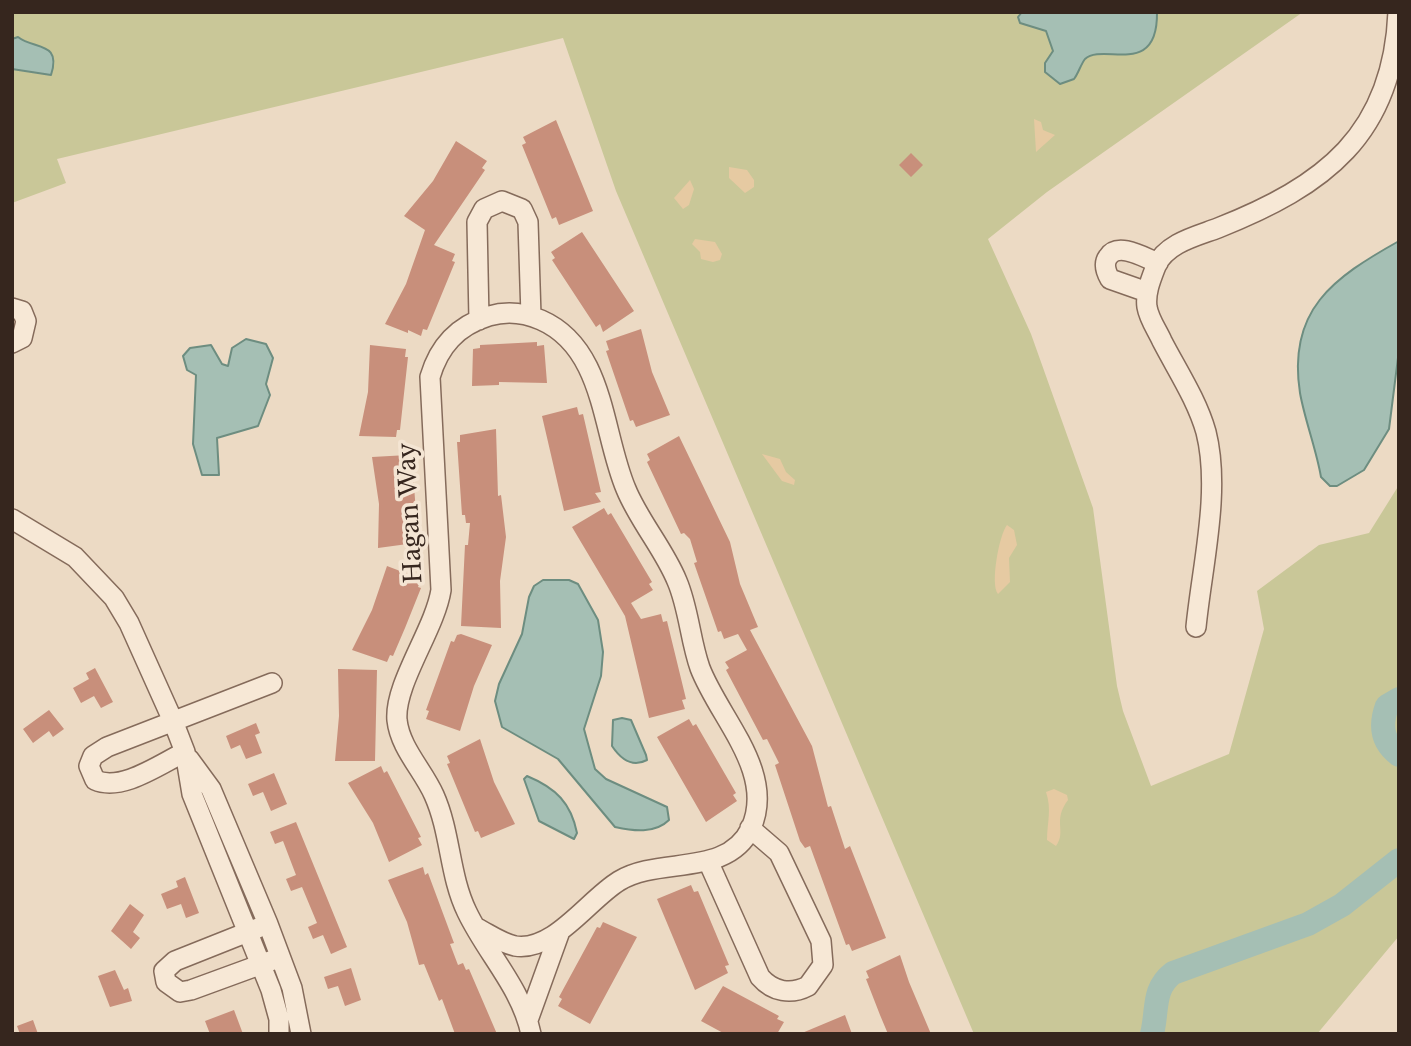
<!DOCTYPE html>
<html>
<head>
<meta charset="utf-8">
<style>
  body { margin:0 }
  #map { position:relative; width:1411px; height:1046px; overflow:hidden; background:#ecdac4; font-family:"Libre Baskerville",serif }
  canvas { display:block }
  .frame { position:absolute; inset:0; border:14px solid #36261e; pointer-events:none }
</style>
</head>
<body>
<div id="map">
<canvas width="1411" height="1046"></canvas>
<div class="frame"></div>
</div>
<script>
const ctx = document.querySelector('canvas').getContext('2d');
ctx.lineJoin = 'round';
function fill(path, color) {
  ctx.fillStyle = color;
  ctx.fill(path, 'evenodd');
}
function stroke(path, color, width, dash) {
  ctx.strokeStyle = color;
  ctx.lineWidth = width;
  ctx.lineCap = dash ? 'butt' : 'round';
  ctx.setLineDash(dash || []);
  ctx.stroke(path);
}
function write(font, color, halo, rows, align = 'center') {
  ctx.font = font + ' "Libre Baskerville",serif';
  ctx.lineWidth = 7;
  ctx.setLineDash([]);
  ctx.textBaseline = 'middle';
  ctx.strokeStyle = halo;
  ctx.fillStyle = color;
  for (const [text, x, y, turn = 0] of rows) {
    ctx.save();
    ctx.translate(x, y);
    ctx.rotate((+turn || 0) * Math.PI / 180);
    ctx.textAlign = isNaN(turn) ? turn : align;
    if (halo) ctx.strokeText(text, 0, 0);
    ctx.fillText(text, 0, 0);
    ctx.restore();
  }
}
fill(new Path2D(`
  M12,12H1303L1047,192L988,239L1031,334L1093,508L1117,686L1123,711L1151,786L1229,754L1264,629L1257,591L1319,545L1369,533L1399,485V936L1317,1034H974L616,191L563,38L57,159L66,183L12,203Z`), '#c9c798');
fill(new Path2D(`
  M1034,119L1041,122L1043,130L1055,135L1036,152Z
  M729,167L747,170L754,180V187L745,193L729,178Z
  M690,180L694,189L689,205L683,209L674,198Z
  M695,239L715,242L722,254L720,260L713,262L701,259L700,252L692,244Z
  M762,454L780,459L786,472L795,480L794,485L782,481Z
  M1007,525L1014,530L1017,545L1009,558L1010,582L998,594C990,585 999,535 1007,525Z
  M1054,789L1067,795L1068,800C1052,821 1067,831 1056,846L1047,840C1047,822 1052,810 1046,792Z`), '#e6caa2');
const water = new Path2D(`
  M1022,12H1157C1158,79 1103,42 1085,59C1081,64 1078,74 1074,79L1060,84L1045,72V63L1053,51L1046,31L1020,23L1018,17Z
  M18,37C34,50 62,41 51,75L12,69V39Z
  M1399,241V350L1389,429L1364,470L1337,486H1330L1321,477C1316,448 1305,421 1300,393C1287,310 1333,278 1399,241Z
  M246,339L266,344L273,358L266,384L270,395L258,426L217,438L219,475H202L193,444L196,375L187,370L183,356L190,348L211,345L222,364L228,366L232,348Z
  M543,580H569L578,584L598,620L603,652L601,676L584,729L595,769L606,779L667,807L669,820C655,834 633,831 615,827L558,759L502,727L495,701L499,684L522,634L529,597L534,586Z
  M622,718L631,720L646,755L647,760C632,768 620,758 612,746L613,720Z
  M527,776C556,788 571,803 577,833L574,839L539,821L524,779Z`);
fill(water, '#a5bfb4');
stroke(water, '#6d8d80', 2);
stroke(new Path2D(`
  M1399,699L1387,706C1380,725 1382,742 1399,755
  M1152,1034C1158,1010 1152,989 1173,973L1308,924L1342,905L1399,860`), '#a5bfb4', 24);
fill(new Path2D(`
  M556,120L593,211L559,225L556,217L552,219L522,145L526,143L523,137Z
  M456,141L487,161L482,168L485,170L434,245L455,254L452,261L455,262L427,330L423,329L421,336L408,330V333L385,324L406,284L425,230L404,216L433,181Z
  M911,153L923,165L911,177L899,165Z
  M582,232L634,311L603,332L600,324L596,327L552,260L555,258L551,252Z
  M641,329L652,372L670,415L636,427L633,420L630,421L606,351L609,350L606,341Z
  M537,342V346L544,345L547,383L499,382V385L472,386L473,349L480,348V345Z
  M370,345L406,349L405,357H408L400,430H397L396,437L359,436L368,392Z
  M577,407L579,415L583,414L601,492L595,493L601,502L564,511L542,416Z
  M496,429L498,496L501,495L506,537L500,581L501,628L461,626L465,545H468L470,523H466L465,515H462L457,442H460V435Z
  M679,436L730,542L740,584L758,627L750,630L812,746L828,807L831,806L845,849L850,846L886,938L852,951L849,944L846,945L810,846L805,848L800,841L775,765L779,763L767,739L763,740L726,670L729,668L725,662L747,650L738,634L724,639L721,631L718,632L694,563L697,562L690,539L684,533L681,534L647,462L650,460L647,454Z
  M408,455L409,463L412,462L418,536H414L415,543L378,548L379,504L372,457Z
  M604,508L608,515L611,513L652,582L649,584L653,590L631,603L641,619L661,614L663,622L667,621L686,699L682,700L685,709L649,718L625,616L572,527Z
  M387,566L421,579L418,587L421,588L405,628L393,656L390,655L387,662L352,650L372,610Z
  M461,634L492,645L474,686L460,731L426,719L429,711L426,710L451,641L454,642L457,635Z
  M95,668L113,702L101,708L94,696L81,703L73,688L89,679L86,673Z
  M338,669L377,670L375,761H335L339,716Z
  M49,710L64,729L53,737L49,731L33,743L23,729Z
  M689,719L693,726L696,724L736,793L733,795L737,801L706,822L657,737Z
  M256,723L260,733L255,735L262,753L246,759L240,745L231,749L226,736Z
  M480,739L494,782L515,824L481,838L478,831L475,832L447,764L450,763L447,756Z
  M381,766L384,773L387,771L421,837L418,838L422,845L389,862L373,823L348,783Z
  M274,773L287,804L271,811L263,792L253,796L248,784Z
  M296,822L347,947L331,954L323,935L313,939L308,927L317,923L302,887L291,891L286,879L296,875L283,841L275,844L270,832Z
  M423,867L425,875L428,873L454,943L450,944L458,965L463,963L466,970L469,969L497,1034H455L442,999L439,1001L424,964L419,965L407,922L388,880Z
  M185,877L199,913L186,918L181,904L167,909L161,894L178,887L176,881Z
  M691,885L694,892L698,891L729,965L725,966L728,973L695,990L657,899Z
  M130,904L144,915L133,932L140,938L131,949L111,931Z
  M603,922L637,937L590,1024L558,1006L562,999L559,997L597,927L600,928Z
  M900,955L909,982L931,1034H888L880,1015L866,979L869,978L866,971Z
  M351,968L361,1000L345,1006L338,986L328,989L324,977Z
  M115,970L124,990L128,988L132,1001L110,1007L98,976Z
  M723,986L779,1016L777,1019L784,1022L777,1034H725L701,1021Z
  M234,1010L243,1034H210L205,1021Z
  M845,1015L852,1034H802V1033Z
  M33,1020L38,1034H20L17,1026Z`), '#c88f7b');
const minor = new Path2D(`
  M1147,292L1110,279C1106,272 1103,264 1108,257C1118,241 1145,258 1158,263
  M12,308L22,311L26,321L22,338L12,343
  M479,320L477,222L484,209L502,201L522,209L528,222L531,316
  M12,519L75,557L114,598L129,623L173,721L185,752L192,794L271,990L279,1019V1034
  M1196,627C1202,566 1221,491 1206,432C1197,400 1177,370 1162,341C1157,330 1149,319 1147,307C1145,293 1151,279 1156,266C1166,243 1197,236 1218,228C1324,186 1393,135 1398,12
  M185,752C160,764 122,792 95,780L89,766L93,756L107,747L272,683
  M189,759L211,789L268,924L292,988L301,1034
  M708,861L760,977C773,992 791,995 808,986L823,965L821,941L779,853L750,828
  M258,928L175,961L164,971L166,982L180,992L191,990L273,960
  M477,928C489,934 501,943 515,946C554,952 588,900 619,881C660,856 727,878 751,828C776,772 719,718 700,668C690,640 689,609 677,581C664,549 639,521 626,489C602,433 605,348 541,320C525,313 506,311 489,316C457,326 439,346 430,377L441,590C435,629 394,684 397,720C400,748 423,770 434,795C451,833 449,875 467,912C487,954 521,987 531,1034
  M528,1020L559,934`);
stroke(minor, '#856b5b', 22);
stroke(minor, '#f7e8d6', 19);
write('24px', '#36261e', '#f4e5d3', [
  ["Hagan Way",411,513,-93]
]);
</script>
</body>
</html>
